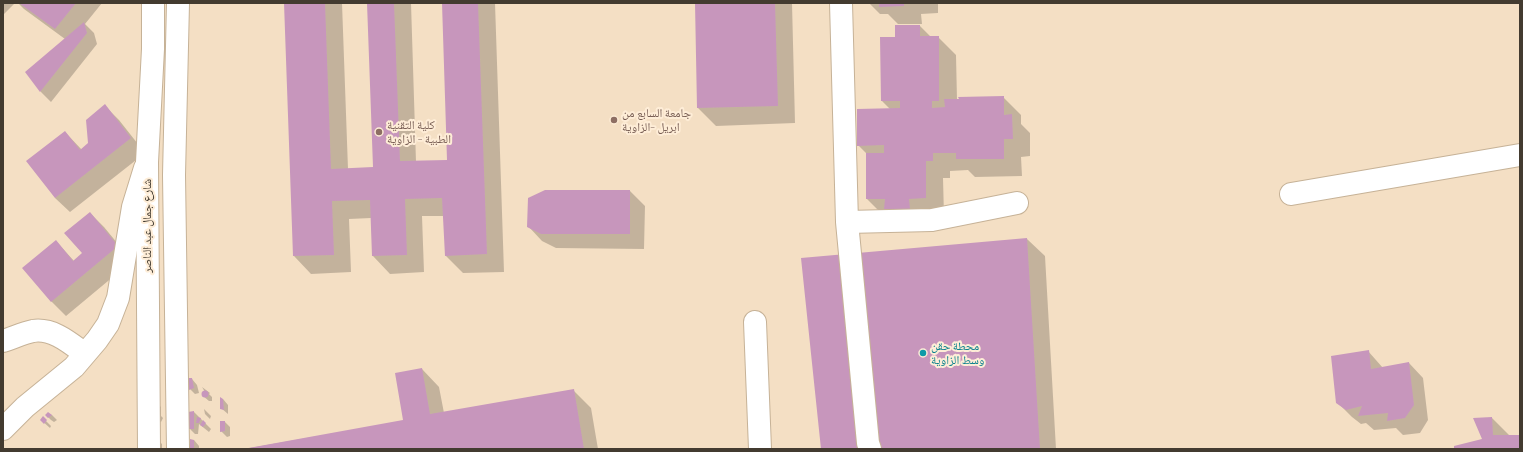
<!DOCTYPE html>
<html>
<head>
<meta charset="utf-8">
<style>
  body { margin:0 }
  #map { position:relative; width:1523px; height:452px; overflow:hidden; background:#f4dfc4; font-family:Barlow,sans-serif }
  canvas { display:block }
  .frame { position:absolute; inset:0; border:4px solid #433b30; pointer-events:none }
</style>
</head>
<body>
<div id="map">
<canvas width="1523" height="452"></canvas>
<div class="frame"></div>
</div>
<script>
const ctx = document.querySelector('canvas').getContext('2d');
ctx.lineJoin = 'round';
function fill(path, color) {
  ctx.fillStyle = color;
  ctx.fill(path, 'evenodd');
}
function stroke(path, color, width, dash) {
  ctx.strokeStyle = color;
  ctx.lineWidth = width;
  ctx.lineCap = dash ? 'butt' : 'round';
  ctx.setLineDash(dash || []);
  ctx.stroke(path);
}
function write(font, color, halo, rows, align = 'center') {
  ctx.font = font + ' Barlow,"Noto Naskh Arabic",sans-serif';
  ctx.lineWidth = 4;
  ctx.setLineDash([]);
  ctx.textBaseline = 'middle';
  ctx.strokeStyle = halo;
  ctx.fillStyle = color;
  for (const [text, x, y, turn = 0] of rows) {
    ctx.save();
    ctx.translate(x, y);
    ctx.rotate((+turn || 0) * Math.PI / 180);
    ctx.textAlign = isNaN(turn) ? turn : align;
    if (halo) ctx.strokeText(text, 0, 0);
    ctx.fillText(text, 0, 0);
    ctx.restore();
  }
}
fill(new Path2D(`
  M3,3H15L3,15Z
  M18,3H102L85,24L94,33L97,44L51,102L41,92L26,72L65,39L24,9Z
  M285,3H342L348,169L374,168L368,3H411L416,162L448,161L443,3H495L504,272L463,273L446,256L444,216H422L424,272L390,274L373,256L371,218L349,219L351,272L311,274L294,256Z
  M696,3H792L795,123L716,126L698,108Z
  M869,3H938V13L921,14L922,24H898L888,14H880Z
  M920,26L931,37H938L956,55L957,100L1003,97L1021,115V124L1030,133V156L1021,157L1022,176L975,177L968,170L950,171V178H943L944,216L885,217L867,199V154L858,145L891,110L882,101L896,38Z
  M105,106L119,120L145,153L70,212L55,198L65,132L82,150L89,144Z
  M630,191L645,206L644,249L556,248L542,241L528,226Z
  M90,213L104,227L132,261L66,316L51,301L56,241L74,261L83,253Z
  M1027,239L1045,256L1056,449H822Z
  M1368,351L1383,368L1409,363L1423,378L1428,420L1420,433L1403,435L1396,428L1374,430L1366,423L1361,424L1352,417L1337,402Z
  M422,369L439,387L444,413L573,390L591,408L598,449H244L404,421Z
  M192,379L197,385L199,393L195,394L190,389Z
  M202,387L210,393L209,394L212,397V401H209L203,396V392H205Z
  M223,399L228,405V414L221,408Z
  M156,402L161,407V416L163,418L161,422L158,421Z
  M204,409L211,416L210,419L205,414Z
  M194,412L211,429L209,432L199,424L198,434H195L190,429L189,413Z
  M48,414L52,415L57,420L54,422L51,420L46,415Z
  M43,418L51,426L50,428L41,420Z
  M1492,418L1510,436H1520V449H1456L1483,439Z
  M225,422L230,427V436L227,437L221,431Z
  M157,439L162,444V449H154Z
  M194,440L199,446V449H191Z`), '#0003');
fill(new Path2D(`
  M19,3H76L55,29Z
  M284,3H325L331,169L373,167L367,3H394L400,161L447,160L442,3H478L487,254L445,256L442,198L405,199L407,255L372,256L370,200L332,201L334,255L293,256Z
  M695,3H775L778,106L697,108Z
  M879,3H904V6L879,7Z
  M84,22L87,33L40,92L25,72Z
  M895,25H920V36H939V101H932V108L945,107L944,99H959L958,97L1004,96V115L1012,114L1013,139H1004V159H956V153H933V161H926V198L909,199L910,209H884L885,199H866V153H884V145L857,146V109L900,108V101H881L880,37H895Z
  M105,104L131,138L55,198L26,161L65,131L80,150L88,143L86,120Z
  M545,190H630V234H541L527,227L528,198Z
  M90,212L118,246L51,302L22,268L56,240L73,261L82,253L64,233Z
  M1027,238L1040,449H821L801,258Z
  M1369,350L1371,369L1409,362L1414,405L1405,418L1387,421L1388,413L1358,416L1362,406L1346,410L1336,403L1331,356Z
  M422,368L430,414L574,389L584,449H243L403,420L395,373Z
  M188,378H192L194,388L189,390Z
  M201.5 394a3.5 3.5 0 1 1 7 0a3.5 3.5 0 1 1-7 0Z
  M220,397L223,399L224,410L220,409Z
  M194,411V429H189L188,412Z
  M48,412L52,415L48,418L45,415Z
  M43,416L47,420L44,424L40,420Z
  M197,417L201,418L199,423H196Z
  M1492,417L1493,435H1520V449H1454V446L1482,439L1473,418Z
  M203,420L206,423L203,427L200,425Z
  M220,421H225V431L220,432Z
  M190,439L194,440V449H190Z`), '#c796bc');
const minor = new Path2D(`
  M841,3L847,222L868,443L870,449
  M1291,194L1520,155
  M847,222L932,220L1017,203
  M755,322L760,449
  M3,341C13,338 23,333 33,331C53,328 70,343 85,354
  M3,429L25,407L74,367L97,340L108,324L118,298L133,207L145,168`);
const major = new Path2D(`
  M149,449L147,162L153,49V3
  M178,449L174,175L178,3`);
stroke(minor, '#c6b297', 24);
stroke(major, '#c6b297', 24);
stroke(minor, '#fff', 22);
stroke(major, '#fff', 22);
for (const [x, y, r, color] of [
  [614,120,4,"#8d6e63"],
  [379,132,4,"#8d6e63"],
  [923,353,4,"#0f9aa8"]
]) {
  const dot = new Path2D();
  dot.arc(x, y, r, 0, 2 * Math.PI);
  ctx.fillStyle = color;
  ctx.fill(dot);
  stroke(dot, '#feedd7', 1.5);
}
write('12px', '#785e54', '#feedd7', [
  ["جامعة السابع من",622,113],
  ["ابريل -الزاوية",622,127],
  ["كلية التقنية",387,125],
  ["الطبية - الزاوية",387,139]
], 'left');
write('12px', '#433b30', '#feedd7', [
  ["شارع جمال عبد الناصر",147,226,-90]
]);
write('12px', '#0d838f', '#feedd7', [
  ["محطة حقن",931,346],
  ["وسط الزاوية",931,360]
], 'left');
</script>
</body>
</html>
